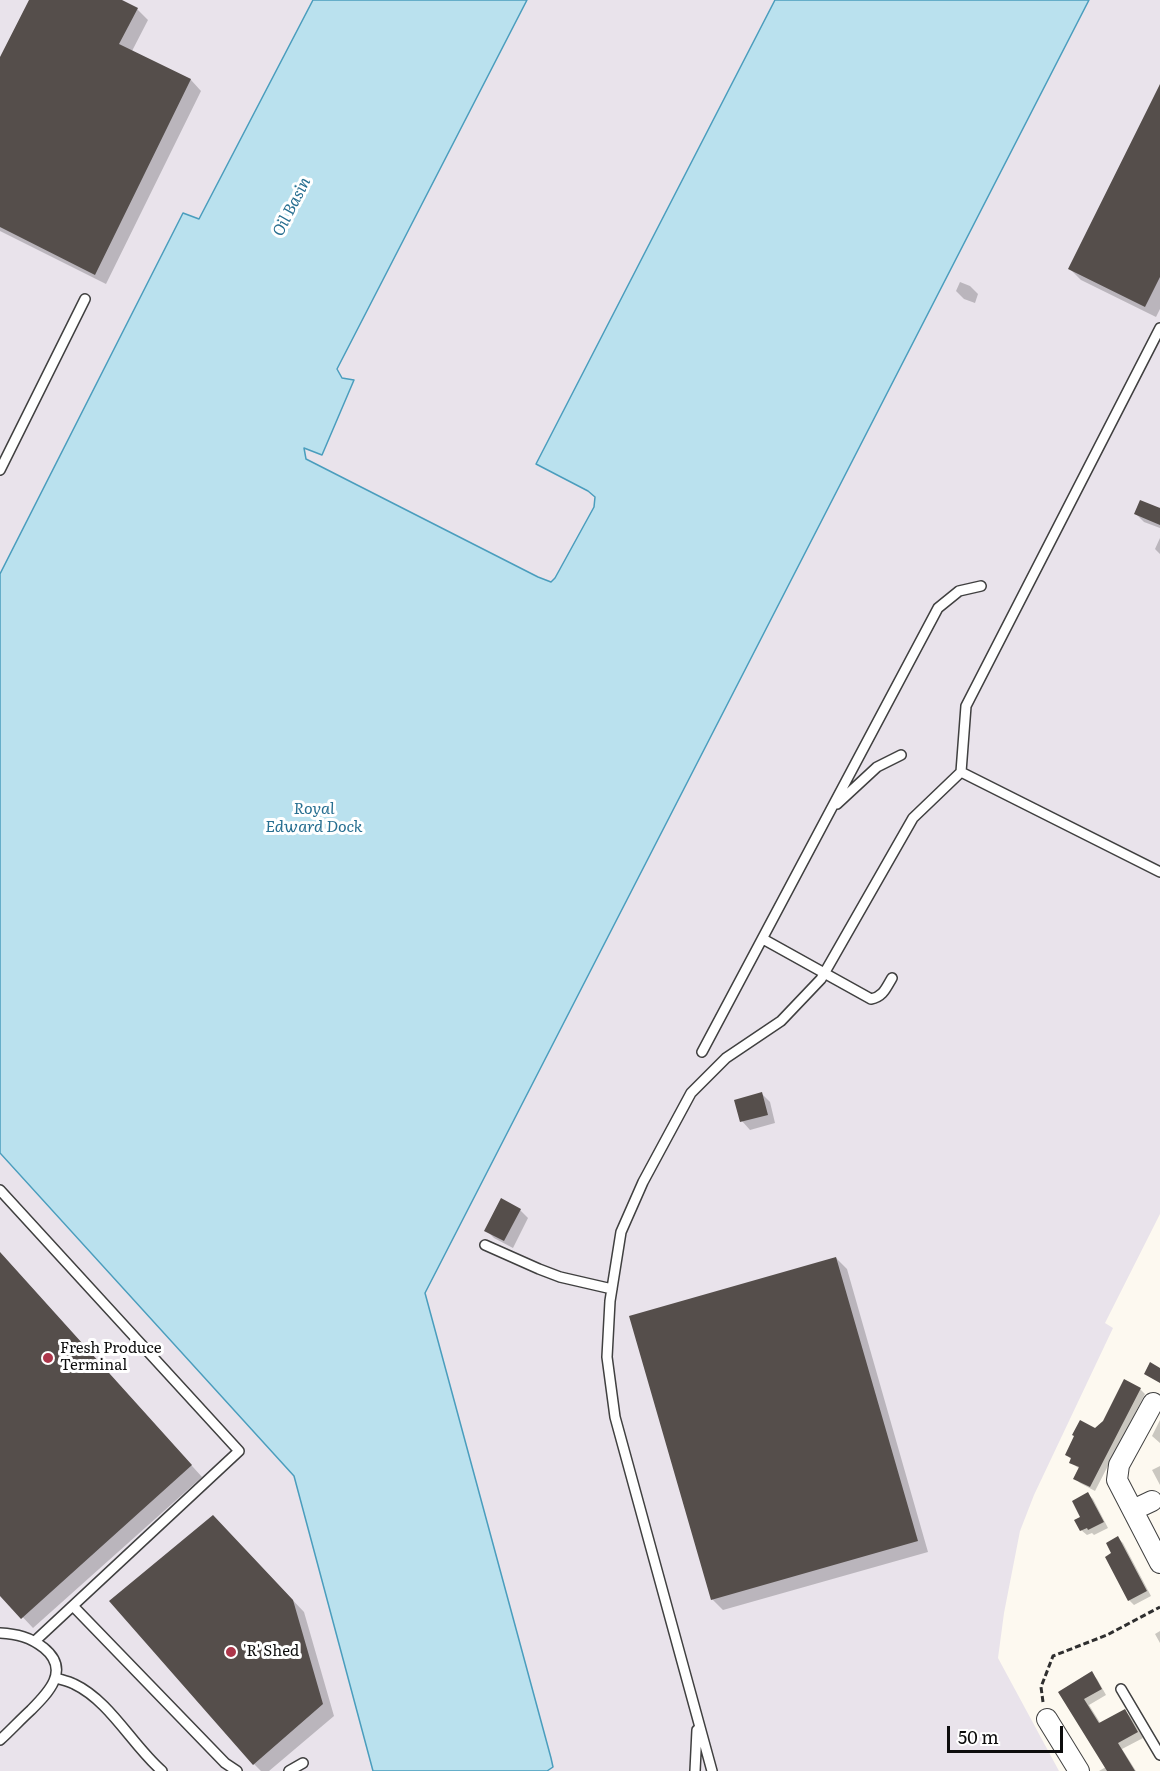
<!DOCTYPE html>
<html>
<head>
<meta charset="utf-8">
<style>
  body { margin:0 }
  #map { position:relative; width:1160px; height:1771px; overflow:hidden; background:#fdf9f0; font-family:Literata,serif }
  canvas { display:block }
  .scale { position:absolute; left:947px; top:1726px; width:116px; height:27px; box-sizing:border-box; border:3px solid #0d0d0d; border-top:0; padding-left:8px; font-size:18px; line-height:21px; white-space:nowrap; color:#0d0d0d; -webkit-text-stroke:4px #fff; paint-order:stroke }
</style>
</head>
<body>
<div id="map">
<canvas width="1160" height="1771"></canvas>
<div class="scale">50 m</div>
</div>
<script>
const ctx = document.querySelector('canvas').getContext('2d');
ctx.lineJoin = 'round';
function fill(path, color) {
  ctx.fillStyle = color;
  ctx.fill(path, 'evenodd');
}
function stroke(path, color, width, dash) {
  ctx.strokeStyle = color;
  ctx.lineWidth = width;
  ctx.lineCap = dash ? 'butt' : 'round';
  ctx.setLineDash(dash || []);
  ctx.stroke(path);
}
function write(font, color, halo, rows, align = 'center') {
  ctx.font = font + ' Literata,serif';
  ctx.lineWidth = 6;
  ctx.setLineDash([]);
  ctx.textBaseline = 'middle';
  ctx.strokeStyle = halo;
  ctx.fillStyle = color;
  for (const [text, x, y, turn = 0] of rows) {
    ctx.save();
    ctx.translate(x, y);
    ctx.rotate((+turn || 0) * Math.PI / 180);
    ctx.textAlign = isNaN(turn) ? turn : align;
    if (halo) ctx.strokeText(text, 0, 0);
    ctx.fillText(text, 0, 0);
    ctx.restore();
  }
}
fill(new Path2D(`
  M0,0H1160V1214L1105,1323L1113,1328L1034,1495L1020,1531L1004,1613L998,1658L1059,1771H0Z`), '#e9e3eb');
const water = new Path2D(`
  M313,0H527L337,369L342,378L354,380L322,455L304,448L306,459L538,577L551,582L555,578L594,507L595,497L588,491L536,464L775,0H1089L425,1293L551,1758L553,1767L547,1771H373L294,1476L0,1153V574L183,213L199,219Z`);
fill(water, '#bae1ee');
stroke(water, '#4a9dbd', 1.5);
fill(new Path2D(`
  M31,0H119L137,9L148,20L132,51L191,80L201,91L106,284L0,231V60Z
  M1160,87V309L1156,317L1081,280L1070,269Z
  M960,282L970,286L978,294L975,303L964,299L956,291Z
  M1160,507V528L1144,522L1136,514L1159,509Z
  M1160,538V554L1155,549Z
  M762,1094L770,1102L775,1123L750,1130L742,1121Z
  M520,1210L528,1218L513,1248L494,1238L486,1230Z
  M0,1253L202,1477L33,1628L0,1593Z
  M836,1258L847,1269L928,1552L723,1610L712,1599Z
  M1140,1389L1145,1394L1095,1491L1080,1483L1075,1478L1080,1469L1071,1463L1072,1460L1067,1455Z
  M1160,1420V1443L1152,1436Z
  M1160,1466V1485L1152,1470Z
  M1088,1494L1093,1499L1108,1528L1094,1535L1092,1533L1087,1535L1081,1530L1083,1517Z
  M224,1528L304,1612L334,1716L269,1771H261L254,1764Z
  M1118,1538L1123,1543L1151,1596L1134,1605L1129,1600L1113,1554Z
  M1160,1631V1643L1155,1634Z
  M1091,1673L1097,1679L1106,1695L1089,1705L1101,1724L1125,1711L1130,1716L1143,1738L1122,1749L1136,1771H1099L1106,1767L1060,1693Z`), '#0003');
fill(new Path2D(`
  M29,0H122L138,8L119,44L191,79L95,275L0,227V57Z
  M1160,84V277L1145,307L1068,269Z
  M1140,500L1160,508V525L1134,514Z
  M762,1092L768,1115L740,1122L734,1100Z
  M501,1198L521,1209L504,1241L484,1231Z
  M0,1252L192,1465L21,1619L0,1596Z
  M836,1257L918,1541L711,1600L629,1316Z
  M1150,1362L1160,1368V1383L1144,1374Z
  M1124,1379L1141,1388L1090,1487L1073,1479L1079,1467L1069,1463L1071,1458L1065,1455L1074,1436L1072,1435L1080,1420L1095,1428L1103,1421Z
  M1088,1492L1104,1522L1088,1530L1087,1528L1080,1531L1074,1520L1080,1517L1072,1501Z
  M213,1515L293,1600L323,1704L253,1765L109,1601Z
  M1118,1536L1147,1591L1128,1601L1105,1557L1111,1553L1106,1543Z
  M1092,1671L1102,1689L1084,1699L1099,1723L1125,1709L1138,1732L1118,1743L1135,1771H1107L1058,1692Z`), '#554e4b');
const lane = new Path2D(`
  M0,470L85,299
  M961,772L966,706L1160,328
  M837,804L877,767L901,755
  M763,939L871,999C883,997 886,988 892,978
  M702,1052L938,608L959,591L981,586
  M0,1190L239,1451L35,1641
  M485,1245L539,1269L560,1277L612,1289
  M73,1606L225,1763L237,1771
  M0,1633C17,1634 30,1637 44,1648C71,1670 48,1693 31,1710C20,1720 11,1730 0,1740
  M56,1678C62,1680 68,1681 74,1684C110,1701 132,1745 162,1771
  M1121,1689L1160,1755
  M289,1771L303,1763
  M695,1771L697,1730
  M712,1771L615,1417L607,1357L610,1301L621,1232L643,1182L691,1093L726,1058L781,1021L821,979L913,818L961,772L1160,872`);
const street = new Path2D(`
  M1153,1403L1119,1465L1117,1480L1160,1563
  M1133,1510L1152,1501
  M1047,1719L1079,1771`);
stroke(lane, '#404040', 12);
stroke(street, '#404040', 22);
stroke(new Path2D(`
  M1043,1702L1041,1687L1053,1656L1107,1635L1160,1607`), '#2f2f2f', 3, [6, 3]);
stroke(lane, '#fff', 9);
stroke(street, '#fff', 20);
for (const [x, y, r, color] of [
  [48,1358,6,"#ac364a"],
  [231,1652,6,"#ac364a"]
]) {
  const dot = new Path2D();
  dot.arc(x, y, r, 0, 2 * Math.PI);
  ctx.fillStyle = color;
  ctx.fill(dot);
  stroke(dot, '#fff', 2);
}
write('15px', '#0d0d0d', '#fff', [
  ["Fresh Produce",60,1349],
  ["Terminal",60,1366],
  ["'R' Shed",243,1652]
], 'left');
write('italic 16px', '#266e90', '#fff', [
  ["Oil Basin",292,207,-63],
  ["Royal",314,809],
  ["Edward Dock",314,827]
]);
</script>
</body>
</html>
